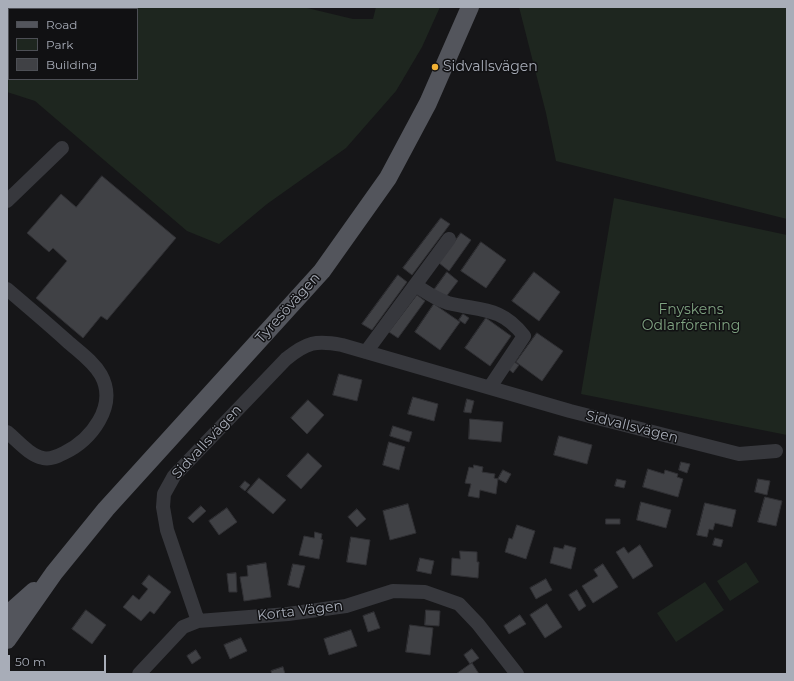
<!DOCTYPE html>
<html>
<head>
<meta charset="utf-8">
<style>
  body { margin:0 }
  #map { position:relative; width:794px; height:681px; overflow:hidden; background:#161618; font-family:Montserrat,sans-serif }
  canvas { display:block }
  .frame { position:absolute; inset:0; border:8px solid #a8adb8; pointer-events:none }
  .legend { position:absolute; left:8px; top:8px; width:130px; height:72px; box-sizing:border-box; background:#111113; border:1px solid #4d4f55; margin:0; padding:5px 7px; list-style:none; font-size:12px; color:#a8adb8 }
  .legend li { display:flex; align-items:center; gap:8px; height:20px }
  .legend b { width:20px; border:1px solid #4d4f55 }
  .scale { position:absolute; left:8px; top:655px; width:98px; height:18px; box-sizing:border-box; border:2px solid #a8adb8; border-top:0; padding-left:5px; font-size:12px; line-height:14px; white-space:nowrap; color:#a8adb8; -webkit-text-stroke:3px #111113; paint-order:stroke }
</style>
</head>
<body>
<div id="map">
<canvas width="794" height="681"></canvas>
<div class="frame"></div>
<ul class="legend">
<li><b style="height:5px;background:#53555c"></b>Road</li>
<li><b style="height:11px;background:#1e261f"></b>Park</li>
<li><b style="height:11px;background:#404145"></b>Building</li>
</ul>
<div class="scale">50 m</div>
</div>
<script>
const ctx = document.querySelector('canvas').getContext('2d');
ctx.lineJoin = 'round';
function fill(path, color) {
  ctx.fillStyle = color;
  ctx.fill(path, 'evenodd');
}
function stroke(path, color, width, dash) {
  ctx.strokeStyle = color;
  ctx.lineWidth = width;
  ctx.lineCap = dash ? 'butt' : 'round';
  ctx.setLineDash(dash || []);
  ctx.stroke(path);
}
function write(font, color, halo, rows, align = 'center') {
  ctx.font = font + ' Montserrat,sans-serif';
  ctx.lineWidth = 3;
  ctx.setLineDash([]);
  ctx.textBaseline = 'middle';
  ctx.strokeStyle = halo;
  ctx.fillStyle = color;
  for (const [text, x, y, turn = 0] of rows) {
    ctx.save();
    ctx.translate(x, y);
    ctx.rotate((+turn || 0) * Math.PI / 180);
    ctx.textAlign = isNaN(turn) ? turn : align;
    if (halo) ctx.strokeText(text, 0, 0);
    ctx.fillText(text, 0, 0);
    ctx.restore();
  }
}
fill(new Path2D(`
  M7,7H303L353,19H373L376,7H440L422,47L396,91L346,148L267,204L219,244L187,231L35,101L7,92ZM9,9H137V79H9Z
  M519,7H787V219L556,161L546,113Z
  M614,198L787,235V435L581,394Z
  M746,562L759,582L730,601L717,581Z
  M705,582L724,610L676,642L657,613Z`), '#1e261f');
const building = new Path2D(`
  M102,176L176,238L107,320L101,316L83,338L36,298L67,261L53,248L49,252L27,233L61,194L76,207Z
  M441,218L450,224L412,275L403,268Z
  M461,233L471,240L449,271L439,263Z
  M481,242L506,260L486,288L461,271Z
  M447,272L458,281L445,298L434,290Z
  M534,272L560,292L539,321L512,301Z
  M398,275L407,282L372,330L362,324Z
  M417,295L425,301L398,338L389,332Z
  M434,304L460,322L440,350L415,332Z
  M463,314L469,318L465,324L459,320Z
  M486,318L511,336L490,366L465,348Z
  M537,333L563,351L542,381L516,362Z
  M511,360L519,365L513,373L506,367Z
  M339,374L362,380L357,401L333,395Z
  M413,397L438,404L434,421L408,414Z
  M467,399L474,401L471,413L464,412Z
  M308,400L324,415L307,434L291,418Z
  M470,419L503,422L501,442L469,439Z
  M393,426L412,432L409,442L390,436Z
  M559,436L592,445L587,464L554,455Z
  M389,442L405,447L399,470L383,465Z
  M308,453L322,466L301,489L287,476Z
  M681,462L690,464L687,473L679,470Z
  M474,465L483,467L482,472L495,474L494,478L498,479L496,494L480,490L479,498L468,496L471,484L465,483L469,467L473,468Z
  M648,469L664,474L665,470L678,474L677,477L683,479L678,497L643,487Z
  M503,470L511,474L506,483L498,479Z
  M259,478L286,500L273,514L247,492Z
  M617,479L626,481L624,488L615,486Z
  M758,479L770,481L767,495L755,492Z
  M245,481L250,485L245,491L240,487Z
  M765,497L782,501L776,526L758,522Z
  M641,502L671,510L666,528L637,520Z
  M705,503L736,510L732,527L715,523L713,530L709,529L707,537L697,535Z
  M408,504L416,533L390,540L383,511Z
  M201,506L206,511L193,523L188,518Z
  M227,508L237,522L219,535L209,521Z
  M357,509L366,519L357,527L348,517Z
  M606,519H620V524H606Z
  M517,525L535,531L526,559L505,552L509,538L512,539Z
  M315,532L322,534L321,539L323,540L319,559L299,555L304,536L314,538Z
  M351,537L370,540L366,565L347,562Z
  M715,538L723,540L721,547L713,545Z
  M565,545L576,548L571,569L550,563L554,547L563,549Z
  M640,545L653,566L633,579L616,552L624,547L628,553Z
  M460,551L477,552V562H479L478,578L451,575L452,558L460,559Z
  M420,558L434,561L431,574L417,571Z
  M266,563L271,597L244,601L240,577L248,576L247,566Z
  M293,564L305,566L299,588L288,585Z
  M603,564L618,587L593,603L582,586L598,576L594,570Z
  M236,573L237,592H229L227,574Z
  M149,575L171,592L154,614L150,611L141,621L123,607L133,595L139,600L148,589L142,584Z
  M546,579L552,590L536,599L530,588Z
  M577,590L586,606L579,611L569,595Z
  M547,604L562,627L545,638L530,615Z
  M86,610L106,625L92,644L72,629Z
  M426,610L440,611L439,626L425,625Z
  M374,612L380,628L368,632L363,616Z
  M520,615L526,624L509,634L504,626Z
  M410,625L433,628L430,655L406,652Z
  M351,630L357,646L329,655L324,639Z
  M241,638L247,651L230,659L224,645Z
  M472,649L479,658L470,664L464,655Z
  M196,650L201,658L192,664L187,656Z
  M472,663L479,674H456L470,664Z
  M283,667L285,674H272L271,671Z`);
fill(building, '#404145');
stroke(building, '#303034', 1);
stroke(new Path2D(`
  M7,201L62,148
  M415,285C426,292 435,299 448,303C480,311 501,306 524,336L490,387
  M7,289C27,306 47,323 67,341C78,351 93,361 101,375C118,406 91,440 64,453C58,456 50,460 43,458C29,455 18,441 7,432
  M366,352L449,239
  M198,621L167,530L163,507L164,494L174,476L286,359C307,342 316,340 342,345L570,411L739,454L776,451
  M139,674L183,627L198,621L288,614L346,606L393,591L425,592L459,604L478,624L517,674`), '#37383d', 14);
stroke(new Path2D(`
  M7,615L34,591
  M7,640L54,573L106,509L322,271L388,178L428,103L470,7`), '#53555c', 18);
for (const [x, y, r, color] of [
  [435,67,4,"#f2b134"]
]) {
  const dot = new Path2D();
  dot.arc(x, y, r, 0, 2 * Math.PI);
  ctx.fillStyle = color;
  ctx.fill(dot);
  stroke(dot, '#111113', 1.5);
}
write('14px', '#a8adb8', '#111113', [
  ["Sidvallsvägen",443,67]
], 'left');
write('14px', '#a8adb8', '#111113', [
  ["Tyresövägen",288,308,-48],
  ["Sidvallsvägen",632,427,14],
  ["Sidvallsvägen",207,442,-47],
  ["Korta Vägen",300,611,-7]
]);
write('14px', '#7fa381', '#111113', [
  ["Fnyskens",691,310],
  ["Odlarförening",691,326]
]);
</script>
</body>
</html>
